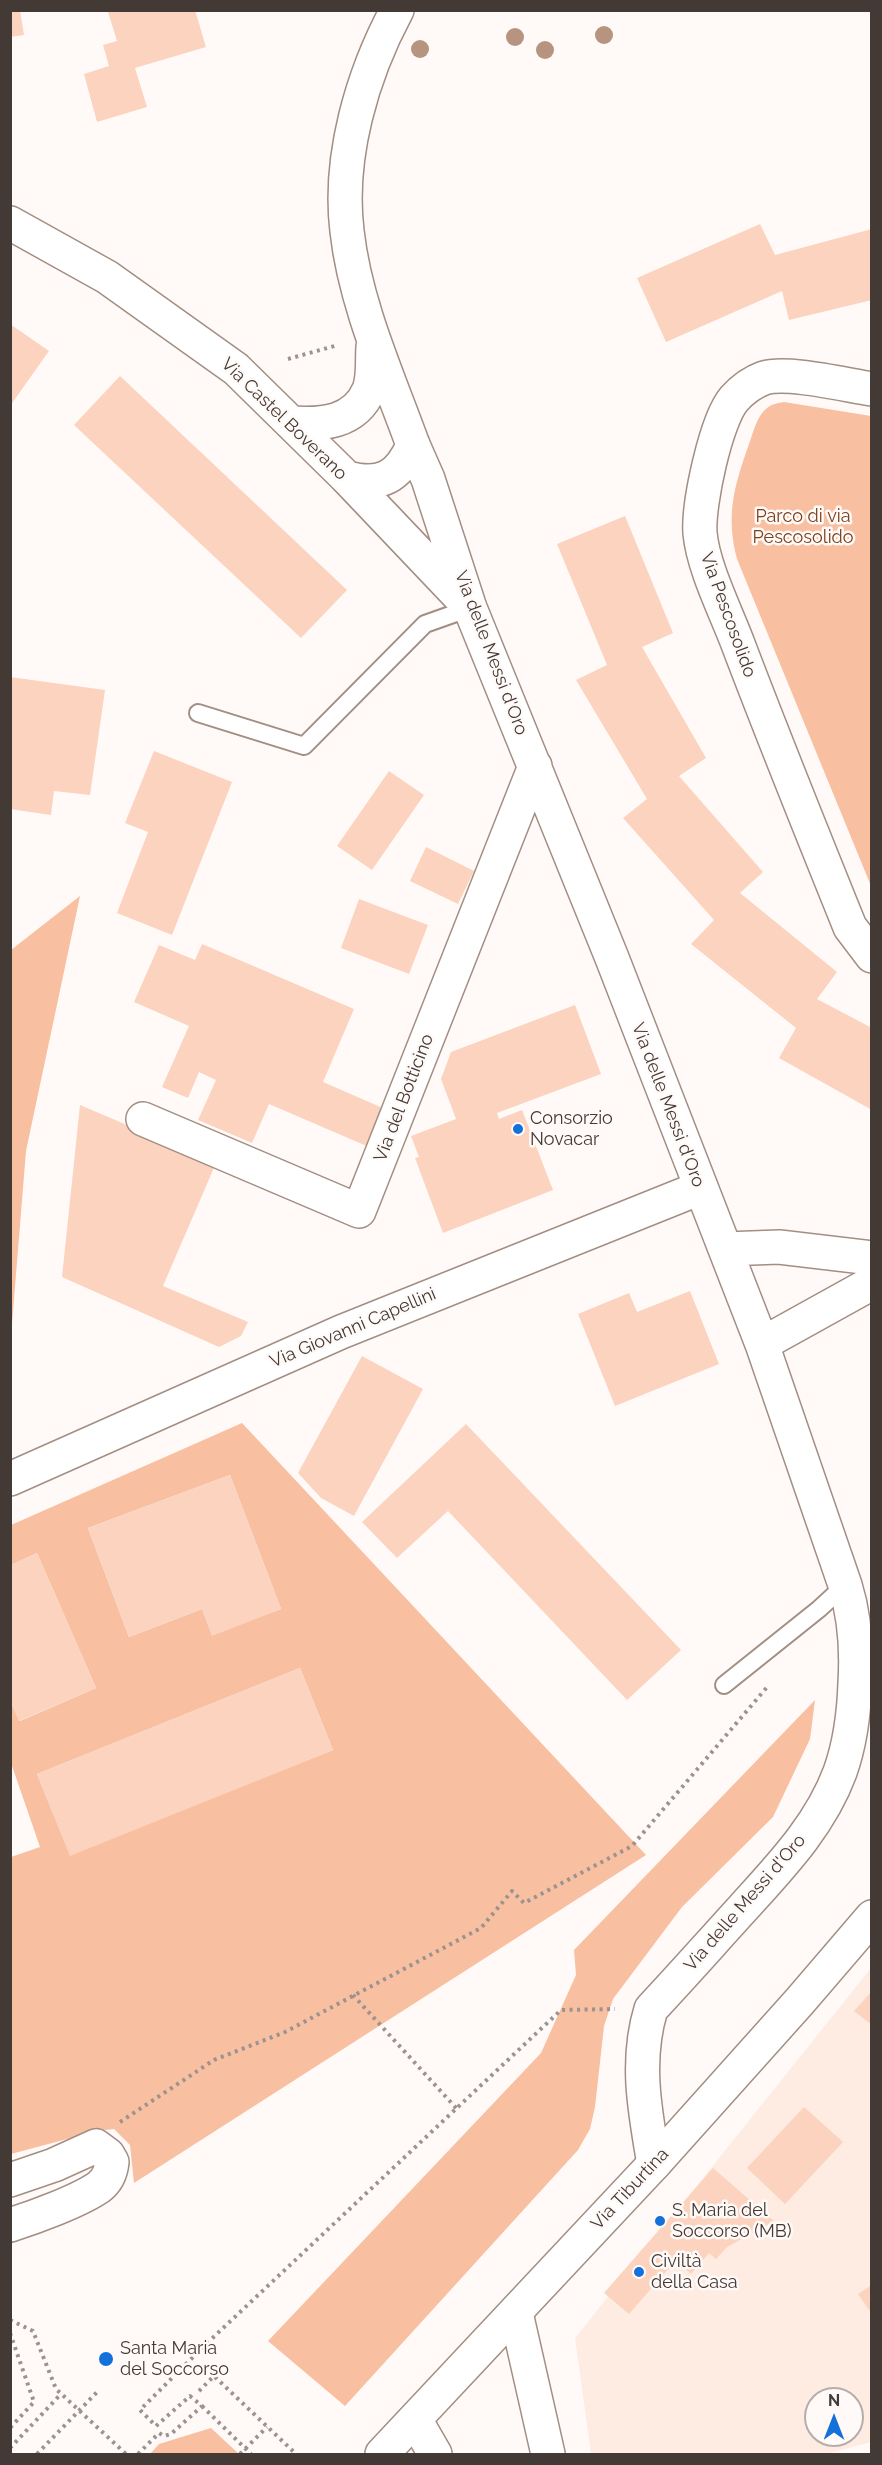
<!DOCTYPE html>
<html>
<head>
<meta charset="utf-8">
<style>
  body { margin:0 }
  #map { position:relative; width:882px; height:2465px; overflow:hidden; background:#fffaf8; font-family:Raleway,sans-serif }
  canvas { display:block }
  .frame { position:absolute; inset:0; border:12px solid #433a36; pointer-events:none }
  .north { position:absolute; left:804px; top:2387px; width:60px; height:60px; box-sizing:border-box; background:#fffaf8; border:2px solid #b4adaa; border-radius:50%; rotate:0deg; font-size:16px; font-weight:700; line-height:24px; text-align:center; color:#433a36 }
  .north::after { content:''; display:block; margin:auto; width:21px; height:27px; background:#1471da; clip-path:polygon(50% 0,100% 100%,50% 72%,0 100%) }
</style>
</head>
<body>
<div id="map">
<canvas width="882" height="2465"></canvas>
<div class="frame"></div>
<div class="north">N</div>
</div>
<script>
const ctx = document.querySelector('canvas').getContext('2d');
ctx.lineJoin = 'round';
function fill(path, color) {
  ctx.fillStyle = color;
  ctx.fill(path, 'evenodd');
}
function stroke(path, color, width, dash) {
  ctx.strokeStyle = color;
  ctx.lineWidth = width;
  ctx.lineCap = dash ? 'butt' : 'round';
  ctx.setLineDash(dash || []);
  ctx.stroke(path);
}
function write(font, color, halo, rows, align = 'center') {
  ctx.font = font + ' Raleway,sans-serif';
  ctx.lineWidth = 5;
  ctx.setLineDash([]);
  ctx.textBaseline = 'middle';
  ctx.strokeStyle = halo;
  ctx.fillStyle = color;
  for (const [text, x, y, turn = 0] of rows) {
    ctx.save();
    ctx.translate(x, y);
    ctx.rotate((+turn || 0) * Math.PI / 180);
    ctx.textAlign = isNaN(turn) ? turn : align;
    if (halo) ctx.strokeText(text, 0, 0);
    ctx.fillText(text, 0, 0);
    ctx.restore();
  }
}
fill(new Path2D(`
  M871,1968V2442L826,2454H591L575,2338ZM816,2399H852V2435H816Z`), '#feece2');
fill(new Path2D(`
  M784,402L871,416V886L737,559C725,513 735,484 750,441C754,430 757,416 767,408C772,404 778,403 784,402Z
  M80,896L26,1151L11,1336V950Z
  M242,1423L646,1855L134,2183L130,2145L114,2129L97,2131L11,2154V1857L40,1847L11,1763L10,1701L20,1721L96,1688L37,1553L11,1565V1525ZM230,1475L281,1609L212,1635L202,1609L129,1637L88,1528ZM300,1668L333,1750L70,1855L37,1774Z
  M815,1700L810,1739L773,1817L682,1907L613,1999L604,2026L595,2107L590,2129L578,2150L345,2406L268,2341L541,2053L576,1975L574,1950Z
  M211,2428L239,2454H150L159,2444Z`), '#f8bfa0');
fill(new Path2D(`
  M10,10H20L24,35L10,37Z
  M115,10H195L206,47L135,68L147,107L97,122L84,74L109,66L103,45L117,41L108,12Z
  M760,224L775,255L872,229V300L789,320L782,291L666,342L637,278Z
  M10,324L49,351L10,406Z
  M120,376L347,590L301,638L74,425Z
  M625,516L673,633L642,647L706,758L679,776L763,872L740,893L837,972L817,999L872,1028V1110L779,1058L796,1028L691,944L714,920L623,818L647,799L576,680L607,665L557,544Z
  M10,677L105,690L90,795L54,791L51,815L10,809Z
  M154,751L232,782L172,935L117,913L148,832L125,823Z
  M389,771L424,795L372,870L337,846Z
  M426,847L474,871L458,904L410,881Z
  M359,899L428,925L409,974L341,948Z
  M202,944L354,1009L323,1082L385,1109L369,1147L269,1104L252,1143L198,1120L216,1080L199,1072L188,1098L162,1087L189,1026L134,1002L159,945L195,960Z
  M575,1005L601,1074L497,1113L499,1119L522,1110L553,1190L443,1233L415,1158L419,1157L411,1136L456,1119L441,1079L451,1052Z
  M80,1105L216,1163L163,1286L248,1322L241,1336L219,1347L62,1277Z
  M690,1291L719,1364L615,1406L578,1314L629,1293L637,1312Z
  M362,1356L423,1389L354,1516L321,1498L298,1473Z
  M466,1424L681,1650L627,1700L448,1511L397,1558L362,1522Z
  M230,1475L281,1609L212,1636L202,1609L129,1637L88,1528Z
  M37,1553L96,1688L19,1721L10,1701V1565Z
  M300,1668L333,1750L70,1856L37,1774Z
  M872,1991V2025L854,2011Z
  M804,2107L843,2142L785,2204L747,2168Z
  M713,2168L774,2221L727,2247L716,2259L709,2253L691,2274L676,2260L629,2314L604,2293Z
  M872,2285V2314L858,2294Z`), '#fbd3be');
const service = new Path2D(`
  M198,713L304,746L425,624L470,608
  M724,1685L819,1609L845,1585`);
const minor = new Path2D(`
  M872,389C845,385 788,371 764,378C753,382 742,390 734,399C716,420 698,504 700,533C703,567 726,612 738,644C774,739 812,833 850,927L872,956
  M413,445L428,479L470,608L612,958L762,1344L845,1585C855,1617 857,1650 855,1683C854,1714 850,1744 840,1772C820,1826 780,1867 743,1908C712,1942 682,1976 651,2009C635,2061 645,2112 654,2164
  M347,478L463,600
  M143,1119L359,1211L535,766
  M725,1249L779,1247L872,1258
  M762,1344L872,1283
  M10,1479L341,1332L700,1188
  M10,2180L54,2165L96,2146L108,2155L112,2162C111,2171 107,2181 99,2187C79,2201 35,2217 10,2225
  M516,2313L548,2454
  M416,2421L435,2454`);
const tertiary = new Path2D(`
  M10,223L107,277L236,369L347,478C381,487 399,477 413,445C388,376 355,304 347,231C338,157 362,75 397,10
  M291,423C322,425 355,423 369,390C374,377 372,360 373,347`);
const primary = new Path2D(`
  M382,2454L654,2164L800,2001L872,1917`);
stroke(service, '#a28e83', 20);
stroke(minor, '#a28e83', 36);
stroke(tertiary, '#a28e83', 36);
stroke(primary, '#a28e83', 36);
stroke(new Path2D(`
  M288,359L338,345
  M353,1995L457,2109
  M120,2122L214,2060L285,2032L481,1928L512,1891L524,1903L632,1846L768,1686
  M10,2320L33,2331L56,2389L126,2454
  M10,2333L34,2402L10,2428
  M199,2391L214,2376L296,2454
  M10,2448L61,2394
  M37,2454L99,2390
  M138,2454L159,2433L164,2436L171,2434L202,2406L190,2396L156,2426L140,2410L204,2346L561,2010L615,2009
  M240,2454L267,2427`), '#9a9390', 4, [3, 4.5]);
stroke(service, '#fff', 16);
stroke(minor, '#fff', 33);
stroke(tertiary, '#fff', 33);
stroke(primary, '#fff', 33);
stroke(new Path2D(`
  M202,2406L251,2454`), '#9a9390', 4, [3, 4.5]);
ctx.fillStyle = '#b6947f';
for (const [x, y] of [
  [604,35],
  [515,37],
  [420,49],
  [545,50]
]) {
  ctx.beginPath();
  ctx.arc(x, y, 9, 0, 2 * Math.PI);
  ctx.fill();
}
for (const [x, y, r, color] of [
  [518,1129,6,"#1471da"],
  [660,2221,6,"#1471da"],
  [639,2272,6,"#1471da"],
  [106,2359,8,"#1471da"]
]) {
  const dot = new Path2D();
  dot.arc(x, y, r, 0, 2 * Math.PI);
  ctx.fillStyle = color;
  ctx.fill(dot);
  stroke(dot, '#fffaf8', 2);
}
write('18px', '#433a36', '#fffaf8', [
  ["Via Castel Boverano",284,419,44],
  ["Via Pescosolido",728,615,70],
  ["Via delle Messi d'Oro",491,653,69],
  ["Via del Botticino",404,1098,-69],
  ["Via delle Messi d'Oro",668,1105,69],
  ["Via Giovanni Capellini",353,1328,-23],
  ["Via delle Messi d'Oro",745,1903,-49],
  ["Via Tiburtina",630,2189,-47]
]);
write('18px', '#7a401c', '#fffaf8', [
  ["Parco di via",803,517],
  ["Pescosolido",803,538]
]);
write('18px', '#433a36', '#fffaf8', [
  ["Consorzio",530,1119],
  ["Novacar",530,1140],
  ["S. Maria del",672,2211],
  ["Soccorso (MB)",672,2232],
  ["Civiltà",651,2262],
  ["della Casa",651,2283],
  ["Santa Maria",120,2349],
  ["del Soccorso",120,2370]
], 'left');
</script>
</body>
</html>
